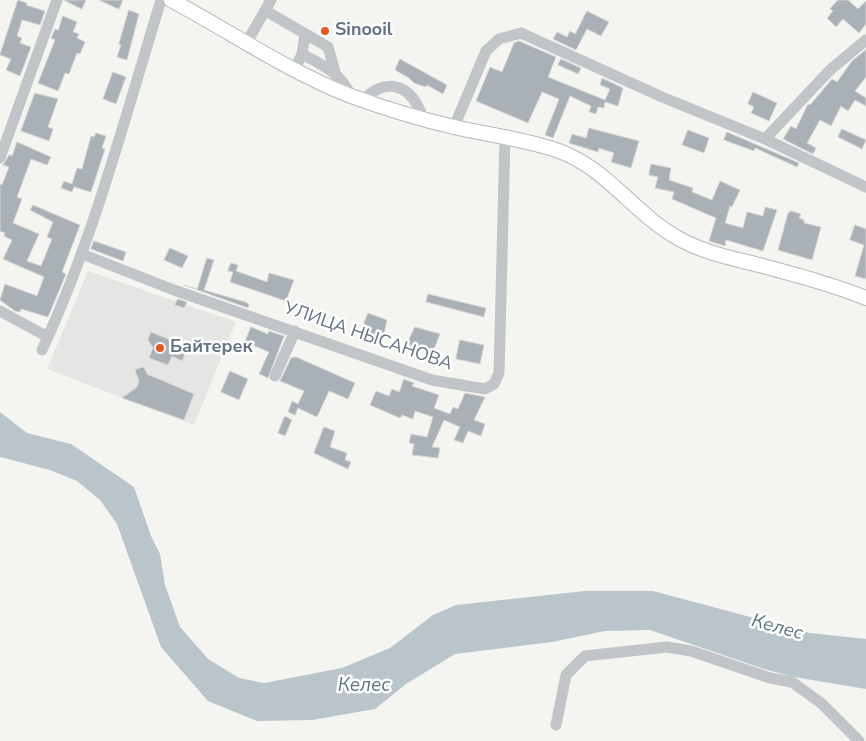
<!DOCTYPE html>
<html>
<head>
<meta charset="utf-8">
<style>
  body { margin:0 }
  canvas { display:block; background:#f4f4f0 }
</style>
</head>
<body>
<canvas width="866" height="741"></canvas>
<script>
const ctx = document.querySelector('canvas').getContext('2d');
ctx.lineJoin = 'round';
function fill(path, color) {
  ctx.fillStyle = color;
  ctx.fill(path, 'evenodd');
}
function stroke(path, color, width, dash) {
  ctx.strokeStyle = color;
  ctx.lineWidth = width;
  ctx.lineCap = dash ? 'butt' : 'round';
  ctx.setLineDash(dash || []);
  ctx.stroke(path);
}
function write(font, color, halo, rows, align = 'center') {
  ctx.font = font + ' "Nunito Sans",sans-serif';
  ctx.lineWidth = 5;
  ctx.setLineDash([]);
  ctx.textBaseline = 'middle';
  ctx.strokeStyle = halo;
  ctx.fillStyle = color;
  for (const [text, x, y, turn = 0] of rows) {
    ctx.save();
    ctx.translate(x, y);
    ctx.rotate((+turn || 0) * Math.PI / 180);
    ctx.textAlign = isNaN(turn) ? turn : align;
    if (halo) ctx.strokeText(text, 0, 0);
    ctx.fillText(text, 0, 0);
    ctx.restore();
  }
}
fill(new Path2D(`
  M88,271L236,322L194,425L47,369Z`), '#e5e6e4');
fill(new Path2D(`
  M0,412L27,433L71,444L134,487L151,536L160,554L165,585L180,627L208,659L239,678L264,683L342,668L390,648L433,615L456,605L585,591H653L810,633L866,639V689L794,677L764,669L650,630L605,631L552,642L455,654L406,684L375,709L312,720L257,721L208,701L161,647L117,524L100,500L77,481L50,470L0,457Z`), '#bac5cb');
const building = new Path2D(`
  M18,0L27,3L26,5L45,11L40,25L22,20L17,36L22,38L20,43L31,47L20,76L6,70L11,59L0,55Z
  M64,0H86L82,9Z
  M99,0H123L119,9Z
  M838,0H848L858,9L866,1V24L859,33L843,19L836,27L827,18L833,11L830,9Z
  M129,10L139,14L127,60L117,57L121,45L119,44Z
  M587,11L609,22L601,36L587,29L576,50L553,39L557,32L567,37L570,31L575,34Z
  M63,16L77,22L73,32L79,34L77,38L85,42L80,54L77,53L69,74L65,73L58,91L38,83L55,40L51,38L55,29L58,30Z
  M519,41L556,57L548,77L605,100L610,89L600,85L602,78L623,88L618,106L605,102L604,108L598,107L596,114L589,112L591,106L570,96L553,138L545,135L559,99L542,92L528,123L476,101L490,67L502,72L514,43Z
  M866,50V77L855,91L866,98V106L855,100L848,111L841,106L831,126L820,120L807,143L816,148L813,154L783,139L791,126L796,129L808,104L810,105L832,79L837,82L852,61Z
  M400,59L447,85L443,94L427,85L426,87L414,83L409,78L395,70Z
  M561,59L581,68L578,74L558,65Z
  M113,72L126,77L116,104L103,99Z
  M753,92L777,103L769,121L751,113L754,107L748,104Z
  M35,93L58,99L48,127L53,129L49,141L21,131Z
  M589,128L639,141L631,168L611,162L614,153L599,148L598,152L569,143L572,134L586,138Z
  M842,129L866,140L862,149L838,137Z
  M688,130L709,138L704,153L682,145Z
  M727,132L799,163L797,167L755,148L754,151L724,140Z
  M96,133L106,136L102,148L105,149L91,192L74,187L72,192L61,188L64,181L72,184L77,168L82,169L91,136L94,137Z
  M17,142L51,157L47,165L31,159L17,197L22,199L13,223L39,234L27,261L41,266L52,239L47,237L53,222L30,210L33,205L80,225L62,272L66,274L48,317L21,309L20,312L15,311L0,300L5,284L37,296L44,277L3,259L12,240L4,236L5,233L0,231V184L2,185L9,167L3,165L9,155L12,156Z
  M651,164L671,168L669,180L693,188L692,192L712,200L720,181L740,190L732,207L730,206L725,223L743,228L747,212L763,216L765,207L777,210L763,251L726,240L725,246L709,241L716,218L672,199L674,192L655,188L658,177L649,175Z
  M791,211L801,214L799,218L804,220V223L821,227L812,260L778,250L788,213Z
  M855,225L866,229V279L855,276L864,245L850,240Z
  M94,241L126,252L123,261L91,249Z
  M170,248L188,256L182,268L164,260Z
  M207,258L214,260L204,290L245,302L249,304L248,308L184,285L197,289Z
  M231,263L238,265L236,271L267,282L269,273L294,280L286,301L230,282L233,272L228,271Z
  M428,294L486,308L484,317L426,302Z
  M178,299L187,302L184,308L175,305Z
  M368,313L387,320L384,334L380,341L360,334Z
  M251,327L268,334L269,331L284,336L268,378L259,374L269,352L245,342Z
  M415,327L440,334L432,354L407,344Z
  M151,332L188,347L182,361L172,356L168,365L149,358L153,348L148,340Z
  M460,340L484,345L480,364L456,359Z
  M296,357L355,383L348,399L329,391L317,417L298,408L295,415L288,412L292,401L298,404L304,391L280,381L291,358Z
  M144,367L147,374L194,394L184,420L122,398L137,387L139,381L135,370Z
  M230,371L248,379L239,400L221,392Z
  M404,379L414,383L412,386L439,395L434,408L450,414L453,407L458,409L465,393L485,397L474,420L485,424L481,436L468,431L463,443L454,440L460,427L444,420L432,447L440,448L438,458L412,455L414,444L409,443L411,434L427,437L433,417L415,411L413,419L402,415L400,418L370,405L376,391L389,396L392,389L399,392Z
  M285,416L292,420L285,436L278,433Z
  M324,427L335,431L330,447L347,453L345,460L351,462L348,469L314,453Z`);
fill(building, '#a9b1b7');
stroke(building, '#d5d5d3', 1);
const major = new Path2D(`
  M171,0C231,32 287,71 351,96C384,108 419,119 454,127C489,135 525,139 559,151C606,168 633,212 676,237C701,252 731,258 759,265C796,275 831,284 866,298`);
stroke(major, '#b4b8bc', 16);
stroke(new Path2D(`
  M266,11L328,47L335,72
  M247,42L271,0
  M302,54C323,65 341,73 351,96
  M294,71L302,54L305,34
  M363,100C388,75 413,86 423,119
  M454,127L486,51L499,39L521,33L662,97L765,139L866,187
  M765,139L830,70L866,40
  M0,158L57,0
  M82,254L174,290L432,380L485,389L494,384L499,373L505,137
  M0,311L48,337
  M42,350C94,238 125,117 161,0
  M275,376L295,331
  M556,725L566,675L585,656L667,647L691,651L770,678L792,682L821,703L859,741`), '#c1c5c8', 11);
stroke(major, '#fff', 14);
for (const [x, y, r, color] of [
  [325,31,5,"#e7571d"],
  [160,348,5,"#e7571d"]
]) {
  const dot = new Path2D();
  dot.arc(x, y, r, 0, 2 * Math.PI);
  ctx.fillStyle = color;
  ctx.fill(dot);
  stroke(dot, '#fff', 2);
}
write('bold 18px', '#627282', '#fff', [
  ["Sinooil",335,31],
  ["Байтерек",170,348]
], 'left');
write('18px', '#627282', '#fff', [
  ["УЛИЦА НЫСАНОВА",368,337,19]
]);
write('italic 19px', '#5e757f', '#fff', [
  ["Келес",777,628,15],
  ["Келес",364,686]
]);
</script>
</body>
</html>
